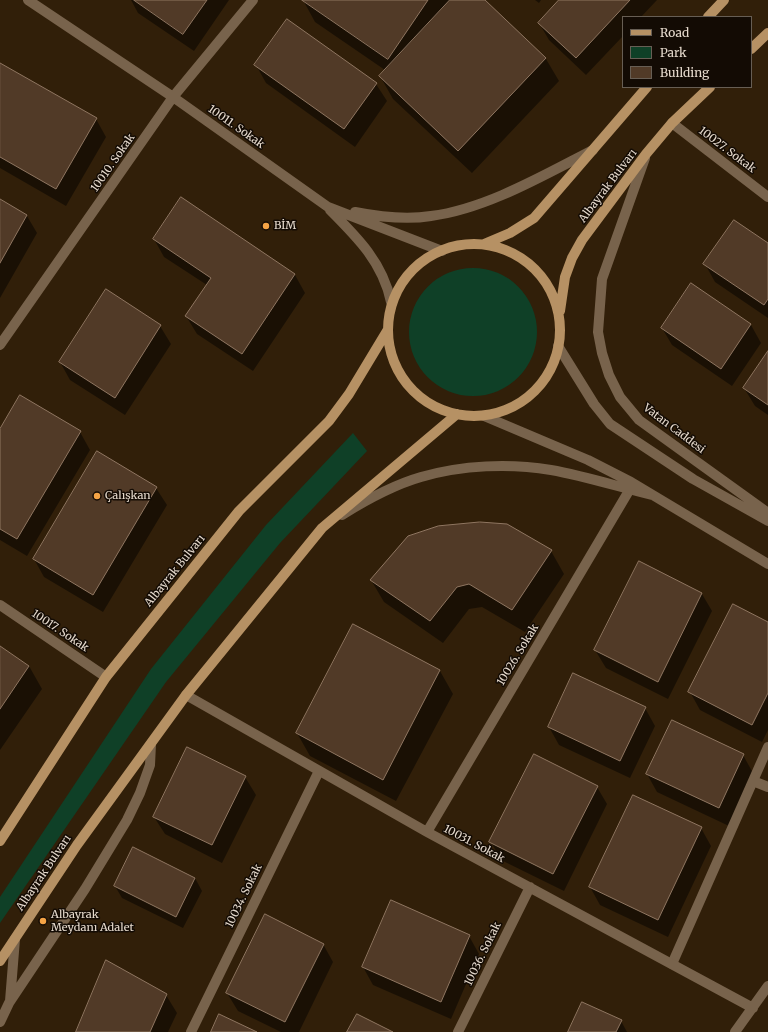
<!DOCTYPE html>
<html>
<head>
<meta charset="utf-8">
<style>
  body { margin:0 }
  #map { position:relative; width:768px; height:1032px; overflow:hidden; background:#311f09; font-family:Merriweather,serif }
  canvas { display:block }
  .legend { position:absolute; left:622px; top:16px; width:130px; height:72px; box-sizing:border-box; background:#130b04; border:1px solid #675e54; margin:0; padding:5px 7px; list-style:none; font-size:12px; color:#e6dacd }
  .legend li { display:flex; align-items:center; gap:8px; height:20px }
  .legend b { width:20px; border:1px solid #675e54 }
</style>
</head>
<body>
<div id="map">
<canvas width="768" height="1032"></canvas>
<ul class="legend">
<li><b style="height:5px;background:#b69164"></b>Road</li>
<li><b style="height:11px;background:#0f4027"></b>Park</li>
<li><b style="height:11px;background:#513a27"></b>Building</li>
</ul>
</div>
<script>
const ctx = document.querySelector('canvas').getContext('2d');
ctx.lineJoin = 'round';
function fill(path, color) {
  ctx.fillStyle = color;
  ctx.fill(path, 'evenodd');
}
function stroke(path, color, width, dash) {
  ctx.strokeStyle = color;
  ctx.lineWidth = width;
  ctx.lineCap = dash ? 'butt' : 'round';
  ctx.setLineDash(dash || []);
  ctx.stroke(path);
}
function write(font, color, halo, rows, align = 'center') {
  ctx.font = font + ' Merriweather,serif';
  ctx.lineWidth = 3;
  ctx.setLineDash([]);
  ctx.textBaseline = 'middle';
  ctx.strokeStyle = halo;
  ctx.fillStyle = color;
  for (const [text, x, y, turn = 0] of rows) {
    ctx.save();
    ctx.translate(x, y);
    ctx.rotate((+turn || 0) * Math.PI / 180);
    ctx.textAlign = isNaN(turn) ? turn : align;
    if (halo) ctx.strokeText(text, 0, 0);
    ctx.fillText(text, 0, 0);
    ctx.restore();
  }
}
fill(new Path2D(`
  M409 332a64 64 0 1 1 128 0a64 64 0 1 1-128 0Z
  M353,433L367,451L280,543L166,682L0,923V897L151,669L266,525Z`), '#0f4027');
fill(new Path2D(`
  M131,0H229L194,51L138,13Z
  M303,0H484L546,59L559,81L472,173L393,99L380,76L385,70L315,22Z
  M535,0H541L539,3Z
  M560,0H657L641,17H623V36L586,75L549,40L539,23Z
  M0,64L96,119L106,137L66,206L0,168Z
  M256,65L376,84L387,101L355,147L266,83Z
  M181,199L295,275L305,293L253,371L197,334L186,316L207,285L164,257L154,239Z
  M0,200L27,216L37,233L0,298Z
  M768,244V318L715,282L705,264Z
  M691,285L751,325L761,343L732,386L672,345L662,328Z
  M106,291L160,326L171,344L125,415L70,380L60,362Z
  M768,353V415L755,406L744,388Z
  M0,431L80,432L90,450L27,556L0,540Z
  M156,488L167,505L103,612L44,577L34,559Z
  M551,551L564,574L525,632L482,607L469,609L443,643L384,602L371,580Z
  M639,562L702,594L712,611L668,699L606,668L595,650Z
  M768,623V730L762,742L700,710L690,692Z
  M354,626L440,671L453,694L396,801L310,756L297,733Z
  M0,647L29,666L42,689L0,750Z
  M645,708L655,726L630,778L559,745L549,727Z
  M743,755L753,773L729,826L657,792L647,774Z
  M245,777L256,795L222,863L165,834L154,817Z
  M597,787L607,804L564,891L501,860L491,842Z
  M701,828L711,846L668,937L600,905L590,887Z
  M133,848L195,878L202,891L183,928L122,898L115,886Z
  M469,936L479,954L451,1019L373,985L363,967Z
  M323,944L333,962L299,1032H281L238,1011L227,993Z
  M166,995L177,1013L168,1032H77Z
  M621,1021L627,1032H569Z`), '#0007');
const building = new Path2D(`
  M134,0H207L183,34Z
  M302,0H428L388,59Z
  M450,0H485L546,58L458,151L379,76Z
  M559,0H630L576,58L538,23Z
  M287,19L377,83L344,129L254,65Z
  M0,63L97,118L56,189L0,157Z
  M181,197L295,274L242,354L185,316L211,278L153,239Z
  M0,199L27,215L0,263Z
  M734,220L768,243V299L764,305L703,264Z
  M691,283L751,324L721,369L661,328Z
  M106,289L161,325L115,398L59,362Z
  M768,351V405L743,388Z
  M20,395L81,431L17,539L0,529V429Z
  M97,451L157,487L93,595L33,559Z
  M480,522L507,524L552,550L512,610L469,584L457,587L430,621L370,580L408,536L438,526Z
  M639,561L702,593L658,682L594,650Z
  M733,604L768,622V693L752,725L688,692Z
  M353,624L440,670L383,780L296,733Z
  M0,646L29,666L0,709Z
  M573,673L646,707L620,761L548,727Z
  M672,720L744,754L719,808L646,774Z
  M187,747L246,776L212,845L153,817Z
  M534,754L598,786L553,874L489,842Z
  M633,795L702,827L658,920L589,887Z
  M133,847L195,878L176,917L114,886Z
  M391,900L470,935L441,1002L362,967Z
  M265,914L324,944L285,1022L226,993Z
  M106,960L167,994L150,1032H76Z
  M582,1002L622,1020L616,1032H568Z
  M219,1014L257,1032H211Z
  M357,1014L393,1032H347Z`);
fill(building, '#513a27');
stroke(building, '#8f7661', 1);
stroke(new Path2D(`
  M753,781L768,787
  M672,964L768,747`), '#78634c', 10);
stroke(new Path2D(`
  M28,0L173,97L328,207L442,251
  M672,123L768,197
  M330,210C358,238 383,263 391,302
  M355,212C380,217 406,220 431,216C486,209 544,175 593,150
  M0,345L173,97L253,0
  M0,605L106,677
  M186,695L427,832L753,1008
  M427,832L630,489
  M10,1001L15,939
  M0,1022L9,1003L85,889L127,820L140,793L150,765L151,744
  M191,1032L319,771
  M458,1032L530,887
  M735,1032L768,986`), '#78634c', 10);
stroke(new Path2D(`
  M645,158L602,279L598,332L602,353L609,375L620,397L639,420L768,513
  M558,346L594,404L610,424L693,479L768,521
  M484,416L588,460L631,482L768,564
  M342,515C366,500 393,485 421,477C462,465 510,463 551,470C585,476 619,487 652,495`), '#78634c', 10);
stroke(new Path2D(`
  M708,17L724,0
  M751,49L768,33
  M484,244L510,233L534,218L647,87
  M388 330a86 86 0 1 1 172 0a86 86 0 1 1-172 0Z
  M560,311L565,277L572,258L582,240L646,154L672,123L710,87
  M0,841L106,677L239,511L329,421L349,394L387,331
  M0,961L77,845L186,695L322,528L457,414`), '#b69164', 10);
for (const [x, y, r, color] of [
  [266,226,4,"#f5a345"],
  [97,496,4,"#f5a345"],
  [43,921,4,"#f5a345"]
]) {
  const dot = new Path2D();
  dot.arc(x, y, r, 0, 2 * Math.PI);
  ctx.fillStyle = color;
  ctx.fill(dot);
  stroke(dot, '#130b04', 1.5);
}
write('11px', '#e6dacd', '#130b04', [
  ["10011. Sokak",236,127,35],
  ["10027. Sokak",727,150,37],
  ["10010. Sokak",113,163,-55],
  ["Albayrak Bulvarı",608,186,-53],
  ["Vatan Caddesi",674,429,37],
  ["Albayrak Bulvarı",175,571,-51],
  ["10017. Sokak",60,631,34],
  ["10026. Sokak",518,655,-59],
  ["10031. Sokak",474,844,28],
  ["Albayrak Bulvarı",44,873,-56],
  ["10034. Sokak",244,896,-64],
  ["10036. Sokak",483,954,-64]
]);
write('11px', '#e6dacd', '#130b04', [
  ["BİM",274,226],
  ["Çalışkan",105,496],
  ["Albayrak",51,915],
  ["Meydanı Adalet",51,928]
], 'left');
</script>
</body>
</html>
